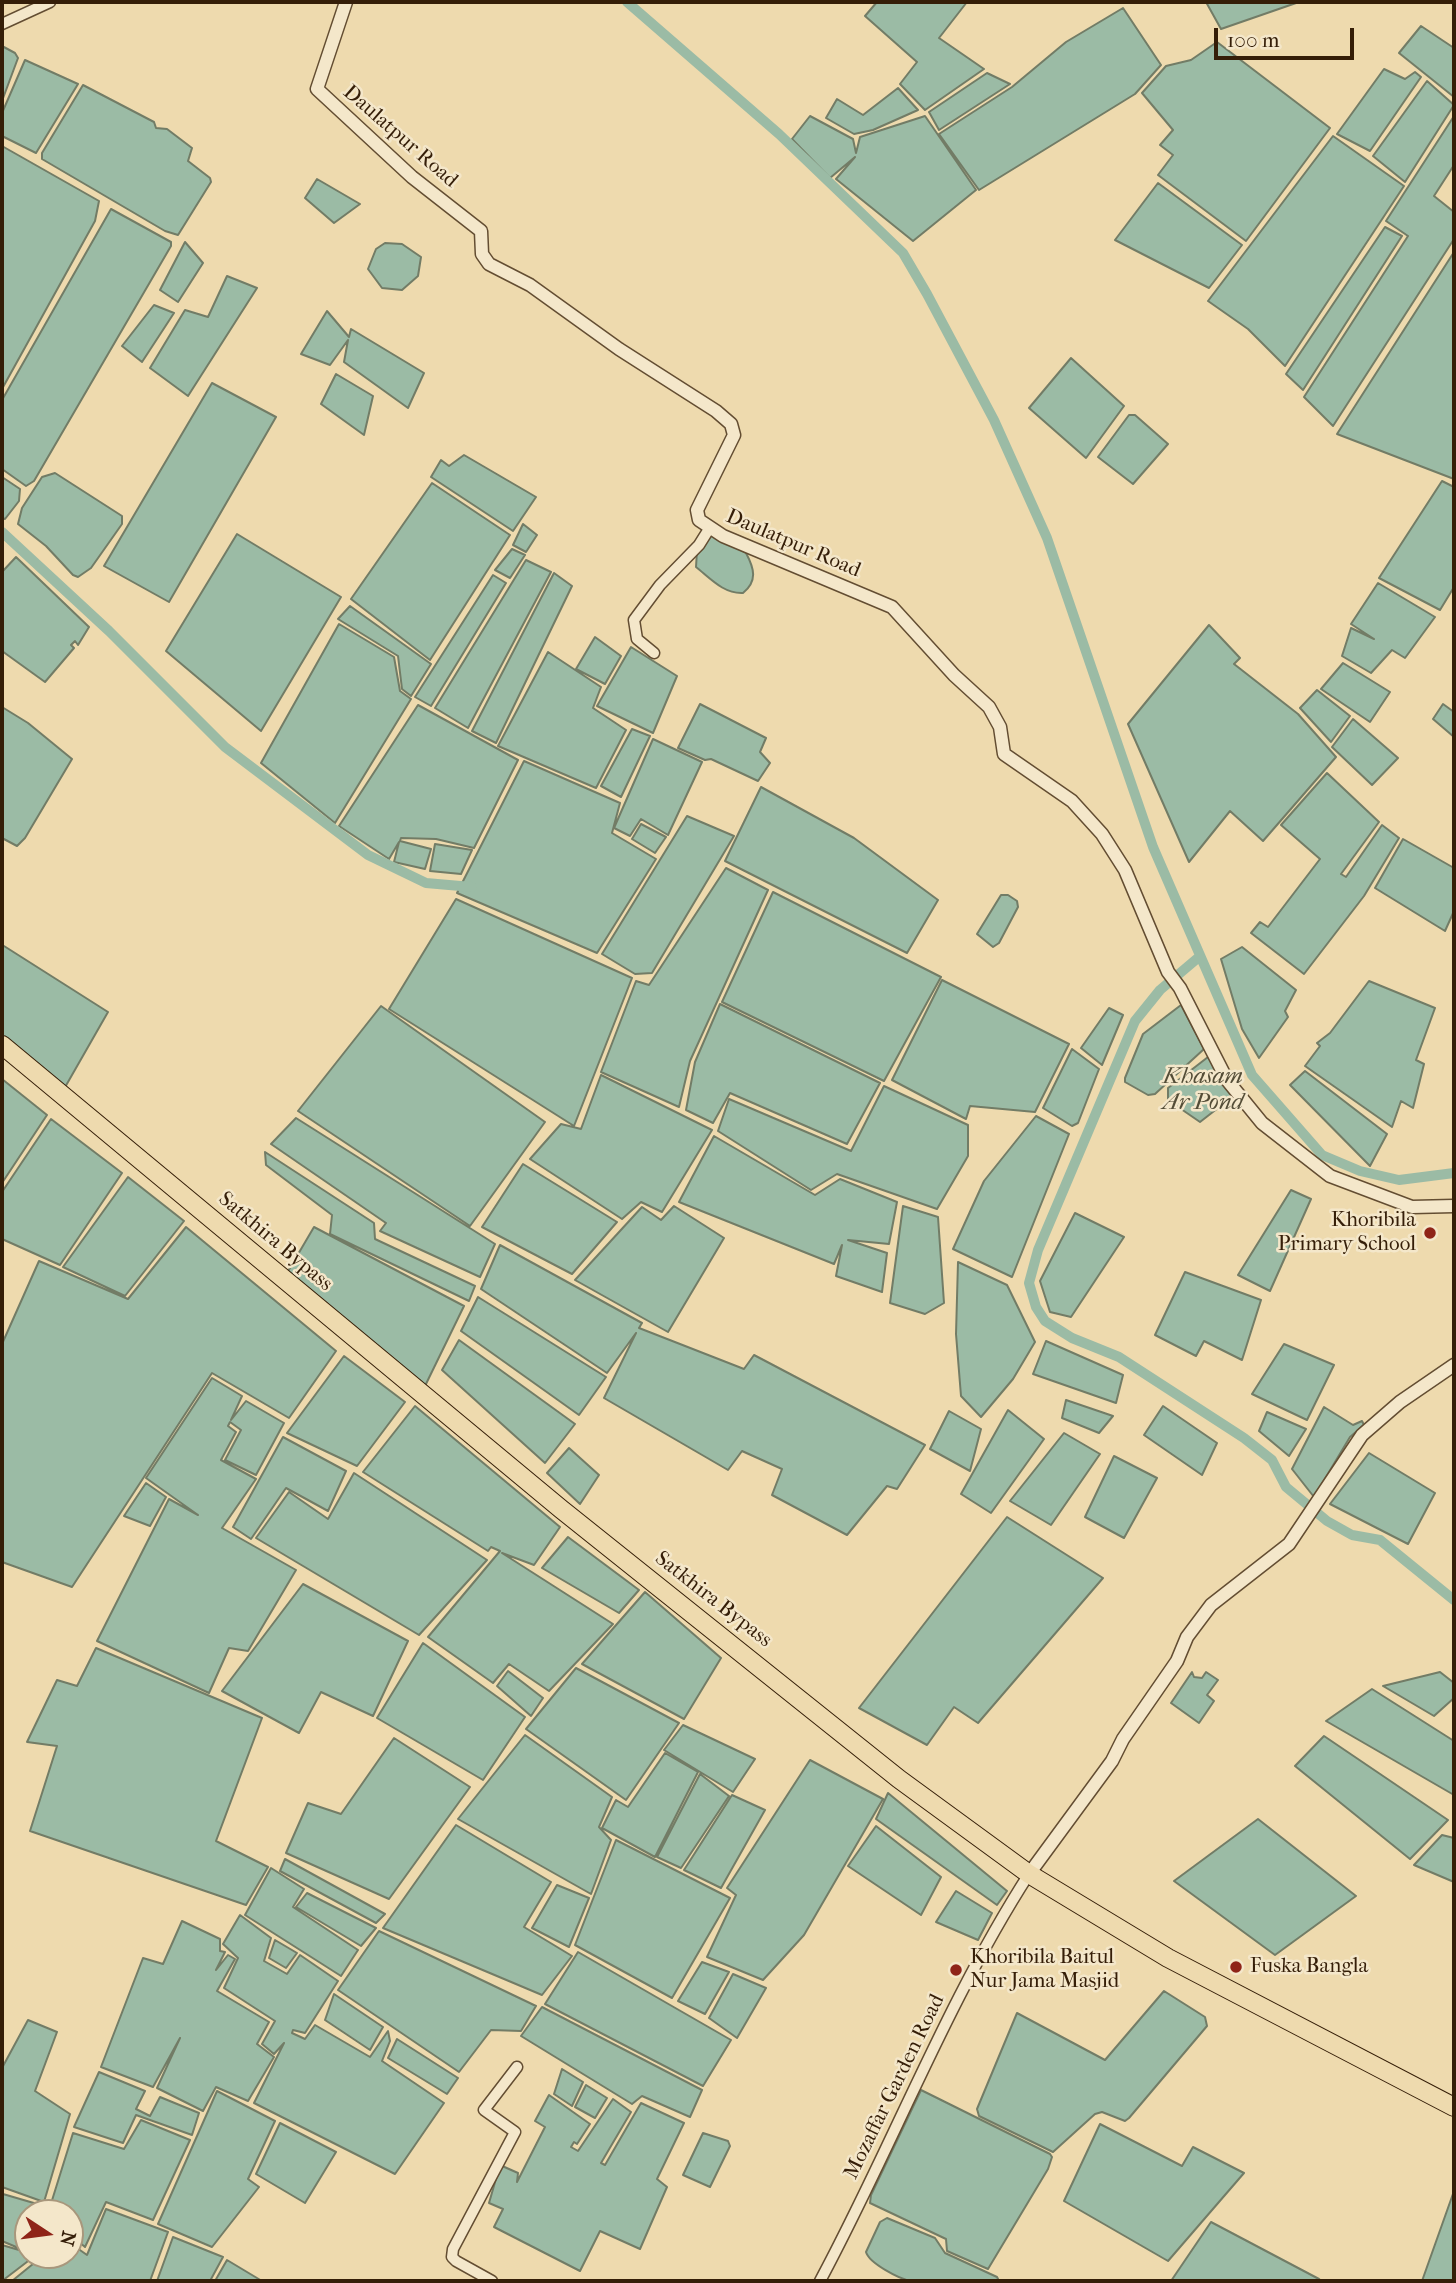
<!DOCTYPE html>
<html>
<head>
<meta charset="utf-8">
<style>
  body { margin:0 }
  #map { position:relative; width:1456px; height:2283px; overflow:hidden; background:#eedaae; font-family:"IM FELL French Canon",serif }
  canvas { display:block }
  .frame { position:absolute; inset:0; border:4px solid #351e08; pointer-events:none }
  .north { position:absolute; left:14px; top:2199px; width:70px; height:70px; box-sizing:border-box; background:#f4e7ca; border:2px solid #a8977c; border-radius:50%; rotate:103deg; font-size:19px; font-weight:700; line-height:28px; text-align:center; color:#351e08 }
  .north::after { content:''; display:block; margin:auto; width:24px; height:32px; background:#8f2418; clip-path:polygon(50% 0,100% 100%,50% 72%,0 100%) }
  .scale { position:absolute; left:1214px; top:28px; width:140px; height:32px; box-sizing:border-box; border:4px solid #351e08; border-top:0; padding-left:9px; font-size:21px; line-height:24px; white-space:nowrap; color:#351e08; -webkit-text-stroke:5px #f4e7ca; paint-order:stroke }
</style>
</head>
<body>
<div id="map">
<canvas width="1456" height="2283"></canvas>
<div class="frame"></div>
<div class="north">N</div>
<div class="scale">100 m</div>
</div>
<script>
const ctx = document.querySelector('canvas').getContext('2d');
ctx.lineJoin = 'round';
function fill(path, color) {
  ctx.fillStyle = color;
  ctx.fill(path, 'evenodd');
}
function stroke(path, color, width, dash) {
  ctx.strokeStyle = color;
  ctx.lineWidth = width;
  ctx.lineCap = dash ? 'butt' : 'round';
  ctx.setLineDash(dash || []);
  ctx.stroke(path);
}
function write(font, color, halo, rows, align = 'center') {
  ctx.font = font + ' "IM FELL French Canon",serif';
  ctx.lineWidth = 5;
  ctx.setLineDash([]);
  ctx.textBaseline = 'middle';
  ctx.strokeStyle = halo;
  ctx.fillStyle = color;
  for (const [text, x, y, turn = 0] of rows) {
    ctx.save();
    ctx.translate(x, y);
    ctx.rotate((+turn || 0) * Math.PI / 180);
    ctx.textAlign = isNaN(turn) ? turn : align;
    if (halo) ctx.strokeText(text, 0, 0);
    ctx.fillText(text, 0, 0);
    ctx.restore();
  }
}
const water = new Path2D(`
  M877,2H967L939,38L984,69L925,110L900,84L917,62L865,16Z
  M1206,2H1299L1221,29Z
  M1123,8L1161,65L1135,94L979,190L939,134L1012,87L1066,42Z
  M1421,26L1454,48V97L1399,53Z
  M1217,42L1330,128L1246,241L1158,175L1173,155L1160,145L1173,130L1142,93L1166,66L1191,60Z
  M2,46L15,53L18,58L2,101Z
  M25,60L78,84L36,153L2,136V113Z
  M1384,69L1405,79L1415,72L1421,77L1370,151L1337,134Z
  M987,73L1010,84L939,130L929,112Z
  M1427,81L1454,105L1405,182L1373,156Z
  M83,85L154,122L156,128L167,129L192,148L188,161L210,178L211,182L178,235L165,231L42,159V153Z
  M898,88L918,110L873,130L854,134L826,118L837,99L863,115Z
  M810,116L853,139L856,153L860,137L925,116L976,190L913,241L836,179L855,157L830,178L792,139Z
  M1454,116V165L1434,196L1454,212V239L1333,426L1304,397L1408,236L1386,221Z
  M1333,136L1404,186L1285,366L1248,329L1208,301Z
  M2,146L99,201L95,221L2,389Z
  M317,179L360,204L334,223L305,198Z
  M1158,183L1242,245L1209,288L1115,240Z
  M111,209L171,242V246L34,481L26,486L2,469V400Z
  M1385,227L1402,236L1303,390L1286,374Z
  M185,242L203,263L178,302L160,290Z
  M385,243L402,244L421,257L418,276L402,290L382,288L368,269L376,249Z
  M1454,252V479L1337,434Z
  M227,276L257,288L188,396L150,368L185,310L208,317Z
  M154,305L174,313L142,362L122,346Z
  M327,311L349,337L351,329L424,373L408,408L344,362L348,340L330,365L301,354Z
  M1071,358L1124,406L1086,458L1029,408Z
  M336,374L373,396L364,435L321,404Z
  M212,383L276,417L169,602L104,566Z
  M1129,415H1135L1168,444L1133,484L1098,457Z
  M464,455L536,497L513,531L431,477L441,460L449,466Z
  M55,473L122,516V524L91,568L78,577L73,575L46,546L18,524L22,508L42,477Z
  M2,477L20,489L19,501L5,519L2,518Z
  M1442,481L1454,487V587L1440,610L1379,578Z
  M432,483L510,535L430,660L351,599Z
  M523,524L537,535L526,552L513,545Z
  M237,534L341,597L261,731L166,651Z
  M712,534L746,553C754,568 758,581 743,593C724,594 711,579 696,567L697,551Z
  M512,549L525,555L510,578L495,570Z
  M16,557L89,627L78,645L75,641L71,645L74,648L45,682L2,651V572Z
  M526,560L551,572L468,728L435,708Z
  M554,573L572,586L496,743L472,731Z
  M493,575L506,583L431,706L415,697Z
  M1378,583L1435,617L1405,658L1392,650L1371,673L1342,656L1351,628L1374,639L1351,624Z
  M350,606L431,664L411,696L402,689L398,656L338,619Z
  M339,624L394,657L400,691L411,699L335,823L261,763Z
  M1209,625L1240,658L1234,664L1298,714L1336,757L1263,841L1230,811L1189,862L1128,724Z
  M595,637L621,656L605,684L576,669Z
  M631,647L677,676L653,733L597,706Z
  M548,652L601,687L593,708L626,730L596,788L498,746Z
  M1343,663L1390,692L1370,722L1321,689Z
  M1317,690L1350,716L1331,742L1300,708Z
  M700,704L766,738L760,752L770,763L758,781L711,759L705,760L678,748Z
  M1443,704L1454,712V737L1433,719Z
  M418,705L518,760L474,848L436,839L401,838L400,841L431,849L425,869L394,862L399,842L389,859L339,826Z
  M2,707L28,723L72,759L25,838L17,846L2,838Z
  M1353,719L1398,758L1372,785L1332,747Z
  M632,729L650,736L621,797L601,786Z
  M653,739L702,762L668,835L641,819L630,836L614,828Z
  M524,761L620,803L612,833L656,859L597,953L457,893Z
  M1327,773L1379,822L1341,874L1346,877L1382,825L1399,838L1364,896L1304,974L1251,933L1260,922L1268,927L1320,859L1281,825Z
  M761,787L854,838L938,900L907,953L725,861Z
  M687,816L734,836L652,973L635,974L602,954Z
  M641,824L666,837L655,853L632,839Z
  M1403,839L1454,868V911L1445,931L1375,888Z
  M435,844L472,850L461,874L430,871Z
  M726,868L768,890L690,1061L679,1107L601,1072L636,981L649,985Z
  M773,892L941,977L884,1081L722,1002Z
  M1001,895H1008L1017,901L1018,907L999,943L993,947L977,934Z
  M456,899L632,978L574,1126L389,1009Z
  M4,946L108,1012L64,1089L2,1036V948Z
  M1242,947L1296,990L1285,1011L1288,1017L1259,1058L1242,1029L1221,959Z
  M942,980L1069,1044L1035,1112L970,1106L966,1119L892,1080Z
  M1369,981L1435,1008L1416,1060L1424,1064L1413,1108L1401,1101L1392,1127L1305,1066L1320,1046L1317,1043L1330,1033Z
  M720,1004L880,1083L847,1144L730,1093L713,1123L686,1110L695,1062Z
  M1181,1005L1204,1049L1155,1094L1148,1095L1125,1082V1078L1143,1034Z
  M381,1006L545,1122L470,1226L298,1111Z
  M1109,1008L1123,1015L1102,1065L1081,1048Z
  M1072,1049L1099,1069L1078,1123L1072,1126L1043,1108Z
  M1208,1057L1236,1094L1200,1122L1168,1100V1088Z
  M1305,1071L1387,1134L1370,1166L1290,1085Z
  M601,1075L712,1130L662,1212L641,1202L622,1219L530,1159L561,1124L581,1129Z
  M2,1079L47,1115L2,1183Z
  M884,1086L968,1125V1156L937,1209L837,1174L811,1190L718,1131L729,1099L851,1151Z
  M1036,1116L1069,1134L1012,1277L953,1249L984,1181Z
  M296,1118L495,1244L480,1277L380,1231L386,1223L271,1144Z
  M51,1119L122,1173L60,1265L2,1239V1192Z
  M714,1136L815,1195L840,1179L897,1202L889,1244L848,1240L887,1253L882,1292L836,1276L842,1245L834,1264L679,1202Z
  M265,1152L374,1223L375,1239L475,1286L469,1301L330,1234L332,1215L266,1165Z
  M523,1164L617,1222L572,1274L482,1227Z
  M128,1177L184,1221L125,1296L63,1267Z
  M1291,1190L1311,1199L1270,1291L1238,1275Z
  M674,1206L724,1238L668,1332L575,1280L642,1207L661,1220Z
  M903,1206L938,1217L944,1303L925,1314L890,1303Z
  M1075,1213L1124,1237L1071,1317L1050,1312L1040,1281Z
  M186,1227L336,1351L289,1418L212,1373L72,1587L2,1562V1344L39,1261L128,1299Z
  M314,1227L464,1306L425,1386L287,1273Z
  M500,1245L642,1323L639,1328L744,1369L754,1355L925,1445L897,1489L887,1486L847,1535L772,1495L782,1469L742,1451L728,1470L604,1398L636,1333L607,1373L481,1289Z
  M958,1262L1007,1285L1035,1342L1013,1379L981,1417L961,1396L956,1334Z
  M1185,1272L1261,1300L1242,1360L1204,1341L1196,1356L1155,1335Z
  M478,1297L606,1377L579,1415L461,1331Z
  M459,1340L575,1424L545,1463L442,1370Z
  M1046,1341L1123,1375L1116,1403L1033,1374Z
  M1284,1344L1334,1365L1307,1420L1252,1394Z
  M344,1356L405,1402L357,1466L287,1433Z
  M212,1378L242,1396L231,1420L246,1401L284,1423L256,1475L225,1460L241,1430L230,1422L228,1426L236,1432L221,1460L256,1479L222,1528L296,1570L248,1651L229,1648L209,1693L97,1641L169,1499L198,1515L146,1478Z
  M1066,1400L1113,1416L1099,1433L1062,1418Z
  M415,1406L560,1527L534,1565L502,1553L613,1624L549,1691L509,1664L493,1683L428,1637L500,1551L491,1547L488,1551L363,1472Z
  M1163,1406L1217,1443L1202,1475L1144,1435Z
  M1324,1407L1353,1425L1362,1421L1364,1425L1350,1437L1314,1497L1292,1469Z
  M1008,1410L1044,1439L991,1513L961,1494Z
  M949,1411L981,1429L970,1471L930,1449Z
  M1267,1412L1306,1429L1289,1456L1259,1431Z
  M1064,1433L1100,1454L1051,1525L1010,1501Z
  M283,1437L346,1471L328,1511L286,1488L251,1539L233,1527Z
  M569,1448L599,1475L580,1504L547,1473Z
  M1369,1453L1435,1493L1408,1544L1330,1504Z
  M1114,1456L1157,1478L1124,1538L1085,1517Z
  M354,1473L487,1560L419,1635L256,1538L289,1492L328,1519Z
  M146,1483L166,1497L150,1526L124,1516Z
  M1007,1517L1103,1578L978,1723L954,1707L927,1745L859,1708Z
  M568,1537L639,1590L619,1613L542,1568Z
  M303,1584L408,1641L373,1716L321,1692L299,1733L222,1691Z
  M645,1592L721,1658L684,1719L582,1664Z
  M423,1643L525,1717L483,1780L377,1718Z
  M96,1648L262,1718L216,1841L268,1867L246,1905L30,1831L57,1746L27,1742L57,1680L77,1686Z
  M576,1668L679,1723L626,1800L526,1729Z
  M508,1671L543,1698L531,1716L497,1686Z
  M1192,1672L1194,1677L1202,1678L1206,1672L1218,1680L1207,1695L1214,1701L1199,1723L1171,1703Z
  M1440,1672L1454,1683V1698L1434,1716L1383,1686Z
  M1372,1689L1454,1741V1795L1326,1721Z
  M683,1725L755,1759L733,1792L664,1750Z
  M525,1735L612,1797L599,1827L611,1840L591,1894L458,1819Z
  M1324,1736L1448,1820L1410,1859L1295,1766Z
  M394,1738L470,1787L389,1899L286,1853L308,1803L341,1814Z
  M665,1753L698,1772L655,1857L602,1828L616,1800L628,1807Z
  M810,1760L883,1799L804,1935L763,1980L707,1957L736,1895L727,1888Z
  M700,1774L729,1796L681,1868L657,1857Z
  M888,1793L1007,1891L997,1905L876,1819Z
  M732,1795L765,1810L721,1888L684,1870Z
  M1258,1819L1356,1896L1275,1955L1174,1881Z
  M456,1825L551,1882L524,1927L572,1956L542,1995L383,1928Z
  M876,1826L941,1877L921,1915L848,1866Z
  M1442,1835L1454,1838V1882L1414,1865Z
  M616,1840L730,1898L672,1998L575,1945Z
  M285,1859L385,1914L376,1923L280,1871Z
  M271,1868L304,1889L293,1907L358,1950L341,1976L245,1915Z
  M557,1885L589,1898L569,1947L532,1928Z
  M956,1891L992,1913L978,1940L936,1922Z
  M307,1893L376,1928L361,1946L296,1907Z
  M240,1915L271,1938L264,1961L287,1974L300,1955L338,1981L305,2033L293,2030L292,2033L305,2039L315,2025L370,2057L388,2031L390,2041L382,2061L444,2103L395,2174L254,2103L284,2043L274,2054L262,2044L275,2021L224,1988L238,1958L223,1944Z
  M182,1921L220,1939V1951L225,1952L216,1970L228,1955L235,1959L217,1991L269,2022L257,2044L274,2057L248,2101L216,2087L203,2111L157,2088L180,2038L153,2087L101,2067L143,1958L163,1964Z
  M379,1931L536,2006L521,2031L491,2030L459,2072L338,1990Z
  M275,1940L297,1953L286,1968L269,1958Z
  M578,1952L731,2040L703,2086L545,2004Z
  M702,1962L729,1972L705,2014L678,2001Z
  M733,1974L766,1988L737,2038L709,2018Z
  M1164,1991L1205,2017L1207,2026L1129,2118L1125,2121L1102,2112L1095,2114L1053,2152L979,2116L977,2109L1017,2013L1105,2060Z
  M334,1994L383,2027L370,2050L325,2020Z
  M542,2007L702,2090L690,2117L642,2096L632,2104L521,2036Z
  M28,2020L57,2032L35,2091L70,2114L44,2202L2,2187V2068Z
  M397,2039L458,2078L447,2094L388,2058Z
  M562,2069L583,2082L572,2106L554,2094Z
  M99,2072L145,2091L136,2109L150,2116L160,2097L199,2113L192,2135L136,2115L123,2143L74,2127Z
  M586,2085L607,2098L595,2118L575,2107Z
  M921,2090L1050,2154L1052,2157L1048,2169L988,2269L947,2251L946,2239L870,2203L871,2195Z
  M217,2091L275,2121L248,2179L259,2187L212,2247L158,2224Z
  M549,2095L590,2124L577,2144L574,2142L571,2147L578,2151L613,2099L631,2112L601,2163L605,2165L641,2103L684,2123L657,2179L667,2187L640,2249L600,2231L580,2271L494,2227L503,2209L489,2203L500,2165L518,2173L517,2182L545,2127L535,2121Z
  M141,2120L190,2140L153,2220L106,2202L85,2247L72,2236L74,2225L70,2222V2213L49,2210L73,2133L124,2149Z
  M280,2123L336,2152L305,2203L256,2174Z
  M1100,2124L1182,2166L1193,2147L1244,2173L1168,2261L1064,2201Z
  M703,2133L728,2141L730,2146L710,2187L683,2175Z
  M1454,2191V2281H1422Z
  M3,2194L44,2206L41,2213H28V2252L2,2241Z
  M106,2209L168,2232L150,2281H12L44,2255H70V2243L87,2255Z
  M887,2218L935,2238L945,2253L997,2277L999,2281C971,2281 938,2283 911,2281C899,2279 869,2263 866,2252L880,2222Z
  M1211,2222L1319,2279L1321,2281H1171Z
  M173,2237L223,2257L210,2281H157Z
  M2,2245L36,2255L2,2281Z
  M227,2260L262,2281H215Z`);
fill(water, '#9bbba5');
stroke(water, '#727c66', 2);
stroke(new Path2D(`
  M627,2L779,134L903,253L927,294L994,420L1047,538L1153,847L1252,1075L1322,1155L1360,1171L1399,1180L1454,1173
  M2,532L109,631L225,747L368,855L426,883L472,887
  M1199,957L1160,990L1135,1021L1038,1250L1029,1283L1036,1307L1045,1321L1072,1338L1119,1357L1244,1438L1272,1460L1286,1487L1327,1521L1352,1535L1380,1540L1454,1600`), '#9bbba5', 10);
const minor = new Path2D(`
  M2,24L50,2
  M654,653L637,639L634,620L660,585L699,545L709,529
  M492,2281L456,2261L452,2257L453,2249L515,2132L484,2110L517,2067
  M820,2281C892,2147 946,2003 1029,1874`);
const tertiary = new Path2D(`
  M346,2L317,89L412,177L481,231L482,254L489,264L530,285L619,349L716,411L731,424L734,435L697,510L699,520L723,536L892,607L954,675L989,707L1000,727L1004,754L1072,801L1102,834L1125,870L1168,972L1180,988L1227,1080L1262,1123L1330,1176L1412,1207L1454,1206
  M1029,1874L1112,1761L1123,1739L1177,1661L1187,1637L1211,1605L1289,1544L1362,1435L1400,1402L1454,1365`);
const trunk = new Path2D(`
  M2,1045L561,1509L899,1779L1029,1874L1168,1958L1454,2107`);
stroke(minor, '#634d32', 13);
stroke(tertiary, '#634d32', 15);
stroke(trunk, '#351e08', 20);
stroke(minor, '#f4e7ca', 10);
stroke(tertiary, '#f4e7ca', 12);
stroke(trunk, '#eedaae', 18);
for (const [x, y, r, color] of [
  [1430,1233,7,"#8f2418"],
  [1236,1967,7,"#8f2418"],
  [956,1970,7,"#8f2418"]
]) {
  const dot = new Path2D();
  dot.arc(x, y, r, 0, 2 * Math.PI);
  ctx.fillStyle = color;
  ctx.fill(dot);
  stroke(dot, '#f4e7ca', 2.5);
}
write('21px', '#351e08', '#f4e7ca', [
  ["Daulatpur Road",400,137,41],
  ["Daulatpur Road",793,544,23],
  ["Satkhira Bypass",275,1242,40],
  ["Satkhira Bypass",713,1600,38],
  ["Mozaffar Garden Road",895,2087,-64]
]);
write('21px', '#351e08', '#f4e7ca', [
  ["Khoribila",1416,1221,"right"],
  ["Primary School",1416,1245,"right"],
  ["Khoribila Baitul",970,1958],
  ["Nur Jama Masjid",970,1982],
  ["Fuska Bangla",1250,1967]
], 'left');
write('italic 23px', '#544d37', '#f4e7ca', [
  ["Khasam",1203,1077],
  ["Ar Pond",1203,1103]
]);
</script>
</body>
</html>
